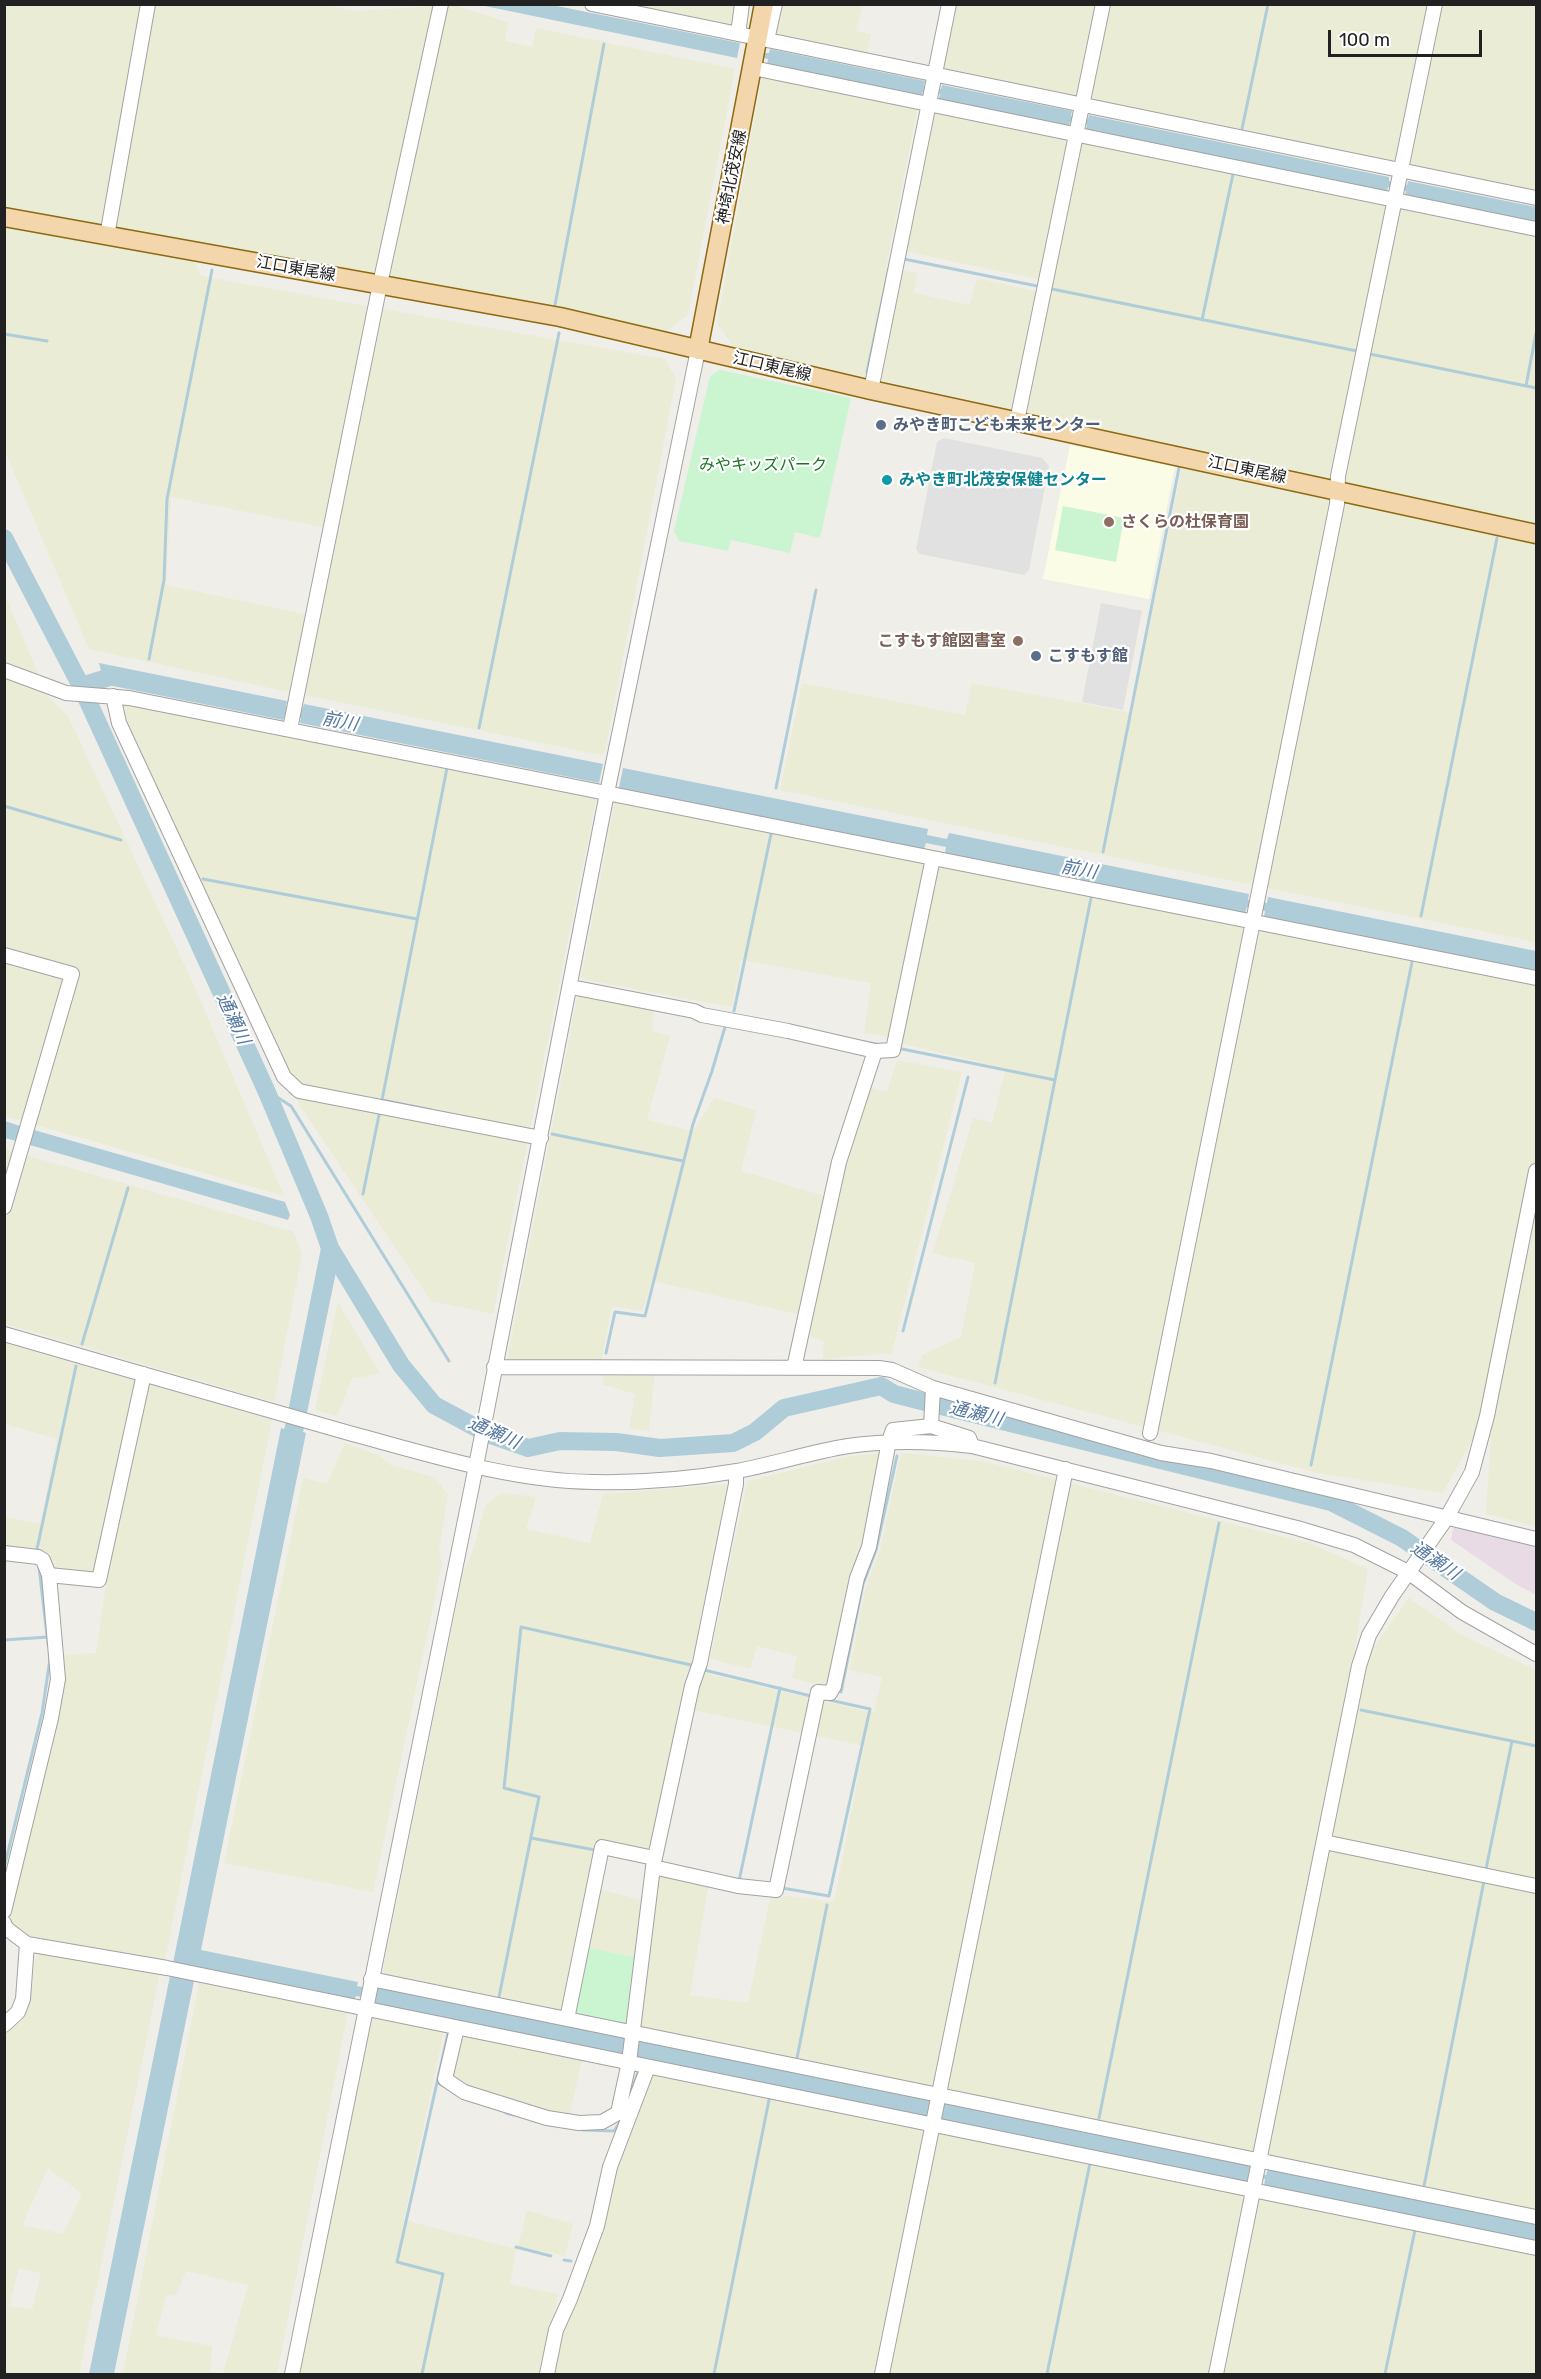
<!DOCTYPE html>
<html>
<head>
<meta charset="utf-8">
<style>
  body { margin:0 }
  #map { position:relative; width:1541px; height:2379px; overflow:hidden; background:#f0eee8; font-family:Rubik,sans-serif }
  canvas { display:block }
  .frame { position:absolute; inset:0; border:6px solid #212121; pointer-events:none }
  .scale { position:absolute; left:1328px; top:30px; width:154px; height:27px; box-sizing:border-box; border:3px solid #212121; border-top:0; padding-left:8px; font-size:18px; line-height:21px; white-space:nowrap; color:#212121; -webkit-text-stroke:4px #fff; paint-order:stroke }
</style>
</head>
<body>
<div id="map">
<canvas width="1541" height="2379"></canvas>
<div class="frame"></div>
<div class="scale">100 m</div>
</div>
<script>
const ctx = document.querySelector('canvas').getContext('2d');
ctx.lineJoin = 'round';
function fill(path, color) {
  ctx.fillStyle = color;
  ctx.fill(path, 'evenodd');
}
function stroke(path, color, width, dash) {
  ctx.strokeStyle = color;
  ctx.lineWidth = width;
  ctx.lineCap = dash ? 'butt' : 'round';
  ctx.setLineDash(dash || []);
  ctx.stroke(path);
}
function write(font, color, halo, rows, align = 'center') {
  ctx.font = font + ' Rubik,"Noto Sans JP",sans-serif';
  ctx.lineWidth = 4.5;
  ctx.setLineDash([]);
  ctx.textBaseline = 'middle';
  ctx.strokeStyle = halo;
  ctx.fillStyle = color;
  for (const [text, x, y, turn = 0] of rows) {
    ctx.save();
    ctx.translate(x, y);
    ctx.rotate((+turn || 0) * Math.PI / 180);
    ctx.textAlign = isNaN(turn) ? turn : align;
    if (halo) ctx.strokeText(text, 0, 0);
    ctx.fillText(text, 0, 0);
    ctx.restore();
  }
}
fill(new Path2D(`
  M1458,1524L1536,1542V1595L1514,1583L1451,1540L1453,1529Z`), '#e8dbe5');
fill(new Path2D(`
  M1070,445L1175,466L1149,599L1043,579Z`), '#fbfce6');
fill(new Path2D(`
  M321,4L355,11L453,5L508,22L505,41L532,47L536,28L735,69L688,315L666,331L5,209L4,5Z
  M781,4L863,5L856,31L871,34L867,56L774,38Z
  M621,5H737L733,28Z
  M953,5H1536V193L941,69Z
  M762,76L918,106L886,268L918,273L913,293L970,305L977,278L1039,292L1015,410L734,348L717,323Z
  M933,109L1536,234V526L1024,412L1051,282L903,251Z
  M4,227L195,262L201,276L373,307L327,528L171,497L166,585L309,615L293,693L89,649L5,451Z
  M383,309L665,359L676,379L605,752L601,755L299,694Z
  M1182,466L1536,544V942L780,790L802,683L965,715L972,683L1132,713Z
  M5,594L38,674L5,662Z
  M4,676L40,689L68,716L197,992L284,1196L5,1116Z
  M132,703L597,795L493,1314L431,1301L300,1106L125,727L123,707Z
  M615,801L924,862L891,1037L864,1033L871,983L741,960L732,1007L581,979Z
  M936,865L1536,984V1526L1486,1514L1491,1438L1474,1437L1443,1493L1318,1473L918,1367L922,1355L961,1337L975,1263L933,1253L973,1118L992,1123L1006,1068L899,1043Z
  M578,993L653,1008V1031L670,1036L647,1120L693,1131L714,1098L756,1110L741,1171L834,1199L867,1087L887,1092L897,1060L962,1072L892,1353L823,1359L824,1342L807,1335L810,1317L652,1281L642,1311L612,1306L601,1363L507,1360Z
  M4,1149L294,1232L302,1254L274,1402L5,1324Z
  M338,1302L380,1373L352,1379L337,1416L315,1410Z
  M5,1343L272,1420L165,1961L32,1937L8,1921L60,1702L63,1655L96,1653L107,1578L53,1571L47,1553L11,1549L5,1573V1517L40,1524L57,1439L5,1424Z
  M605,1370H655L649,1431L629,1428L635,1394L602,1384Z
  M345,1443L380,1456L390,1465L434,1477L448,1495L439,1550L442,1564L373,1892L224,1863L303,1478L327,1484Z
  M883,1453L863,1549L827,1687L792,1678L797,1656L757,1646L750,1669L710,1659L747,1481L851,1456Z
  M901,1453L982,1461L1309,1543L1368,1569L1354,1652L1368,1655L1409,1598L1462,1635L1536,1670V2212L640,2027L656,1871L709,1882L690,1995L748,2003L771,1894L834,1902L864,1746L693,1710L704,1673L874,1713L882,1677L849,1670L866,1587L880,1550Z
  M731,1484L695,1656L686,1676L649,1852L597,1841L589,1887L642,1900L635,1957L577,1945L565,2013L382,1975L463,1573L472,1554L485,1506L502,1493L536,1497L526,1529L590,1543L603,1494Z
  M37,1949L160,1972L79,2374H5L4,2032L18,2022L29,2003ZM48,2168L82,2194L63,2234L22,2225ZM19,2268L41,2273L32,2309L9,2306Z
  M199,1983L348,2012L277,2374H223L248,2285L186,2271L176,2295L166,2296L156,2335L212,2346L210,2374H123Z
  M371,2015L444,2030L404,2220L516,2249L510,2284L558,2294L542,2374H299Z
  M461,2034L582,2059L569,2116L541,2113L468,2088L448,2076Z
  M652,2072L1536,2253V2374H555L564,2328L606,2219L615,2168Z
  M527,2210L573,2224L565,2256L518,2246Z`), '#eaecd6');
fill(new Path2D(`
  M720,370L851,398L820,538L795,532L790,553L731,540L728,551L679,541L674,531L710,376Z
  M1063,506L1124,518L1116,562L1055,550Z
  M585,1947L635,1957L629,2023L626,2027L572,2016Z`), '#cbf4d0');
fill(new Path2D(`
  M944,438L1042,458L1049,466L1029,570L1024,575L920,554L916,549L937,442Z
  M1101,603L1142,611L1123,710L1082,702Z`), '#e1e1e1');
fill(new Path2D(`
  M480,5H552L740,43L737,58Z
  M770,49L925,81L924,86L941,89L942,85L1072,111L1071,116L1088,119L1089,115L1389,177V181L1407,185L1408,181L1536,207V222L1405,195L1406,191L1388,187L1387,191L1086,129L1087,125L1070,122L1069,126L939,99L940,94L923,91L922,95L767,64L768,59L764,58L765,53H769Z
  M99,663L287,701L286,706L302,710L304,704L603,764L599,783L300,723L301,718L285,715L283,720L108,685L103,678Z
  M623,768L928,829L927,835L947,839L949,833L1249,894L1248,900L1267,903L1268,897L1536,951V972L1264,917L1265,911L1247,907L1245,913L945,853L946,847L926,843L924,849L619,788Z
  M5,1121L20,1126L16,1141L5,1138Z
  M34,1130L285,1202L290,1215L288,1220L30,1145Z
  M322,1243L336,1272L303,1432L306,1433L201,1950L358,1982L357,1986L376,1990L378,1986L627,2036L638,2044L639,2039L931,2099L930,2105L943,2107L945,2102L1252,2165L1251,2172L1266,2175L1268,2168L1536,2222V2241L1264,2186L1265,2179L1250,2176L1248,2183L941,2119L942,2113L929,2111L927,2117L374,2004L375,1999L356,1996L354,2000L191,1967L189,1980L194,1981L114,2374H89L170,1976L177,1977L179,1965L173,1963L281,1428L284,1429L285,1426Z`), '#aecdd9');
stroke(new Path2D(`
  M1242,129L1268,4
  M904,259L1037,286
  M1052,289L1357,351
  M555,305L604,44
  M1202,320L1233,174
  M4,334L47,341
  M1370,354L1536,388
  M867,372L889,268
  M1526,386L1536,333
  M149,659L164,580L167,499L212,270
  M479,728L559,333
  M776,788L816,590
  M4,806L121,840
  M1103,852L1179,468
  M203,879L417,919
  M1421,916L1497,538
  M734,1011L771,834
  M865,1042L881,1045
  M902,1049L1055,1080
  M266,1090L291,1106L449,1361
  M431,1110L382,1100L447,768
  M552,1134L683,1161
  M363,1194L379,1115
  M328,1258L330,1248
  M903,1331L968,1077
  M82,1344L128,1188
  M606,1353L615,1312L645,1316L693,1124L712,1071L725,1027
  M995,1383L1091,898
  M1311,1465L1412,962
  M37,1549L76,1366
  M39,1567L48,1644
  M4,1640L48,1637
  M704,1670L811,1696
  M841,1692L863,1584L876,1550L897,1456
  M1361,1710L1512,1741
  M531,1838L595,1850
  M4,1868L42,1713L50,1659
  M1486,1869L1512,1741L1536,1746
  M739,1881L780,1688
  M782,1888L829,1896L870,1709L825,1699
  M499,1997L539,1797L504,1788L521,1627L691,1665
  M797,2058L827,1905
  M437,2082L456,2094
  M627,2104L638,2072
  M506,2113L514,2115
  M1099,2118L1219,1523
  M583,2130L614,2131L622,2119
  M1424,2186L1484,1881
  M516,2247L551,2256
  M564,2260L571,2261
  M422,2374L443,2274L397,2262L448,2033
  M714,2374L769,2100
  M1047,2374L1090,2163
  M1385,2374L1415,2230`), '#aecdd9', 3);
stroke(new Path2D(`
  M4,538L81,686L266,1090L319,1216L330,1248L401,1365L434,1405L488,1434L528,1448L560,1441L616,1442L660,1448L733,1443L755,1432L784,1408L881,1386L894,1394L925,1402L1331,1502L1402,1538L1495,1602L1536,1622
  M81,686L113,676L125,678`), '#aecdd9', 18);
const minor = new Path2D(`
  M592,4L1536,198
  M738,34L742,4
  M767,40L775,4
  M753,68L1536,229
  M107,236L148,4
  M871,390L949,4
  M1017,421L1103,4
  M4,670L66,693L129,698L1536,978
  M113,696L119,723L284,1077L299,1091L541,1138
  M290,729L380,284L441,4
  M4,955L72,974L4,1207
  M571,987L694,1011L702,1015L788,1031L875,1051L893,1050L933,858
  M4,1334C119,1367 234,1401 349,1433C428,1454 510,1481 593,1482C640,1483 690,1479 737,1471C774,1464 811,1452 848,1446C890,1440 930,1441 972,1446L1297,1528L1354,1545L1408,1572L1462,1612L1536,1654
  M494,1367L879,1368L892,1370L933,1388L1161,1453L1211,1461L1536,1539
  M794,1368L839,1162L875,1051
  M931,1426L969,1438L972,1446
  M1150,1433L1337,504L1338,476L1435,4
  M4,1553L38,1557L43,1560L49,1575L58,1679L51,1718L4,1911
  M49,1575L99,1580L144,1374
  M1324,1842L1536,1886
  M653,1867L738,1886L776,1890L818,1692L830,1693L834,1686L857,1578L869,1547L889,1441L893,1430L931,1426L933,1388
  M4,1923L6,1928L27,1944L167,1968L1536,2248
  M371,1979L1536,2217
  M567,2019L602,1847L654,1858
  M4,2025L18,2012L23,1999L27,1944
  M457,2028L445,2079L464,2092L547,2118L579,2123L602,2122L618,2113L629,2062L653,1867L692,1686L700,1663L736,1484V1471
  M292,2374L476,1466L607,793L698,350
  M547,2374L556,2330L570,2299L597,2226L610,2167L648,2067
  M882,2374L1066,1469
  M1216,2374L1359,1666L1369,1635L1392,1596L1446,1519L1472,1472L1487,1416L1536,1171`);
const major = new Path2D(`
  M4,217L560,317L871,390L1536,534
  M698,350L764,4`);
stroke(minor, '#a2a2a2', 16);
stroke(major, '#8d6910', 21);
stroke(minor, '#fff', 14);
stroke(major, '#f3d6ab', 18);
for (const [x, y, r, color] of [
  [881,425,6,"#5c6f8a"],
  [887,480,6,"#0f9aa8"],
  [1109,522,6,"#8d6e63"],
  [1018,641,6,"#8d6e63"],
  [1036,656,6,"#5c6f8a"]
]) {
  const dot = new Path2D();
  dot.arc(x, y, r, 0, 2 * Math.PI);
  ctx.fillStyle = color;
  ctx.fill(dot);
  stroke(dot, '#fff', 2);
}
write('16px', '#212121', '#fff', [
  ["神埼北茂安線",732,177,-79],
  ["江口東尾線",296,269,10],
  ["江口東尾線",772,367,13],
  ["江口東尾線",1247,470,12]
]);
write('bold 16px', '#4e5e75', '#fff', [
  ["みやき町こども未来センター",893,425],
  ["こすもす館",1048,656]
], 'left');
write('16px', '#187523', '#fff', [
  ["みやキッズパーク",763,465]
]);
write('bold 16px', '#0d838f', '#fff', [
  ["みやき町北茂安保健センター",899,480]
], 'left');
write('bold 16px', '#785e54', '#fff', [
  ["さくらの杜保育園",1121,522],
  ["こすもす館図書室",1006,641,"right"]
], 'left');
write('italic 18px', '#5377a0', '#fff', [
  ["前川",340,722,11],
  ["前川",1079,870,11],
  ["通瀬川",233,1019,65],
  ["通瀬川",976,1414,14],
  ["通瀬川",494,1433,24],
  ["通瀬川",1435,1561,34]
]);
</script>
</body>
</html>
